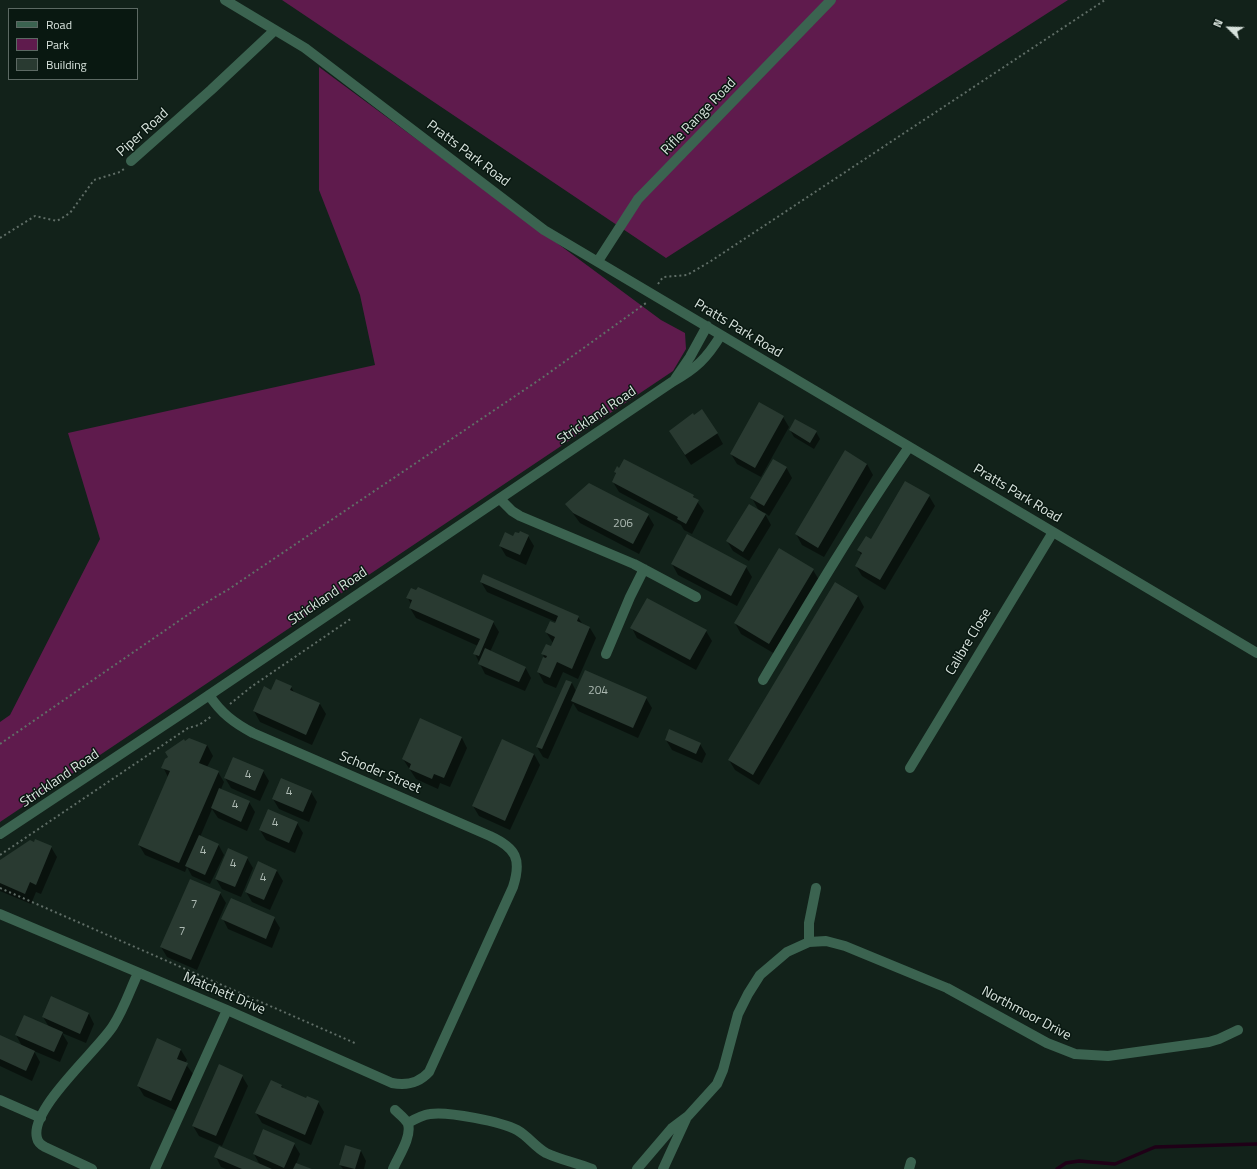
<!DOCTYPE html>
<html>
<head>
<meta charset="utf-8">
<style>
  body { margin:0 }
  #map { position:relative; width:1257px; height:1169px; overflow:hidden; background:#12221a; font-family:"Titillium Web",sans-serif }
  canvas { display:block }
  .legend { position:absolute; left:8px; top:8px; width:130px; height:72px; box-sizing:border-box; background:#091811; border:1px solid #5c6963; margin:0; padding:5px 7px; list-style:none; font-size:12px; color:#d8e3dd }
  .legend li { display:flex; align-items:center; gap:8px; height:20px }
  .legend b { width:20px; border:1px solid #5c6963 }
  .north { position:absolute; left:1209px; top:8px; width:40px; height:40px; -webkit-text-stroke:3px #091811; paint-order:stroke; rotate:293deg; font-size:11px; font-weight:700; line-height:16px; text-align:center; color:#d8e3dd }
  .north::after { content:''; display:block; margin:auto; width:14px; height:18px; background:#d8e3dd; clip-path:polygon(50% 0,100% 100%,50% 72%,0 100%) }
</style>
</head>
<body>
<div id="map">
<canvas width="1257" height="1169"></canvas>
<ul class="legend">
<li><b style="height:5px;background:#3b6350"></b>Road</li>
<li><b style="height:11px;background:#5f1b4d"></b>Park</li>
<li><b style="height:11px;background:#293a31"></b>Building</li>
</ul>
<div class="north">N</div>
</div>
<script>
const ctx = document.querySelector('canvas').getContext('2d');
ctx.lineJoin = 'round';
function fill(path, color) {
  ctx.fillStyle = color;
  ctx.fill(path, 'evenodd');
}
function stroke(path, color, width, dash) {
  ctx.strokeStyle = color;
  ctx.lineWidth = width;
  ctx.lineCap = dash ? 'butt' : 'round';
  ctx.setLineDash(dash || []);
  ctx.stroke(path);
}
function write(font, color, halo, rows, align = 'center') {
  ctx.font = font + ' "Titillium Web",sans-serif';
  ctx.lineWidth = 3;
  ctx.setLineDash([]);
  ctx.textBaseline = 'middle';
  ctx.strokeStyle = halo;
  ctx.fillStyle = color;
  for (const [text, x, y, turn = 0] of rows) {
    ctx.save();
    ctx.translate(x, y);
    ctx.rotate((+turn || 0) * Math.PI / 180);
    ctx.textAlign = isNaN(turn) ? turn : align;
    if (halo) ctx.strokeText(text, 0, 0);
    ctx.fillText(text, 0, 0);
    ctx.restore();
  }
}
fill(new Path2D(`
  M282,0H1068L666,258Z
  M319,67L661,320L685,333L686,349L673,371L0,822V722L10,715L100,539L68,433L375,365L360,295L319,190Z`), '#5f1b4d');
fill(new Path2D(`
  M783,417L789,427L761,477L737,464L731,454Z
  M790,430L816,432L820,439L814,449L794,437Z
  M670,432L717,433L723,444L691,465Z
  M867,464L873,475L824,557L802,545L796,534Z
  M786,467L792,478L769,516L764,512L771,525L749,561L733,551L727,541L759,511L752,498Z
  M615,472L693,496L704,511L692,534L684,530L681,525L619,492L613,482L616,475Z
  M929,496L935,506L885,590L862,576L856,566L862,556L858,550Z
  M566,504L648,515L654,525L639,554L580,523Z
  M528,536L534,546L526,565L506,556L500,546L513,537Z
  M672,564L746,567L752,577L737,606L678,575Z
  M813,570L819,580L775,654L741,634L735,623Z
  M481,582L578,617L583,625L590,628L596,638L578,679L563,672L556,688L544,683L538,672L544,657L543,654L551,648L553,643L546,632L556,622L487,592Z
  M417,592L493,622L499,632L490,652L525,667L531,678L525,691L485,674L475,654L478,646L416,618L410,608L411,604L408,598Z
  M858,596L864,607L759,785L735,770L729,760Z
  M632,628L706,631L712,641L696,670L637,638Z
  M567,681L572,683L576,691L646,698L652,708L638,738L578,711L573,703L548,759L543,757L537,747Z
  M291,687L294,692L320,704L326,714L312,745L260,722L254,711L272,691Z
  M420,720L462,738L467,748L450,787L440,783L438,789L416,779L403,759Z
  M666,740L700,744L706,754L702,763L672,750Z
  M185,742L207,745L213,756L207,767L218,772L224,782L221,789L249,802L255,812L247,831L218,818L212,809L200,837L218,844L224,855L210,884L192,876L187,867L185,872L145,855L139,845L168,777L163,767Z
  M534,754L540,765L510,830L479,816L473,806Z
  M263,771L269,781L260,801L231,788L225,778Z
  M311,792L317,802L309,822L279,809L273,799Z
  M297,823L303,833L295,853L266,840L260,830Z
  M51,847L57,857L41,894L36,892L31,904L0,891V862Z
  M247,858L253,868L241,897L222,889L216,879Z
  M277,871L283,881L270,910L252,902L246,892Z
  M220,893L226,903L197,970L167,957L161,947Z
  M274,918L280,928L272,948L228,929L223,919Z
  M52,998L89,1014L94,1024L86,1043L62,1033L68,1043L60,1062L34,1051L40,1062L32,1081L0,1066V1036L22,1046L16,1035L49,1027L43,1017Z
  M181,1050L187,1060L185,1063L193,1074L177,1111L144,1096L138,1086Z
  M242,1076L248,1086L222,1146L199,1136L193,1126Z
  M282,1086L284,1090L307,1100L318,1102L324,1112L311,1145L262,1123L256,1113Z
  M294,1144L300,1154L296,1164L312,1169H226L221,1167L216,1157L260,1165L254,1154Z
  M361,1151L366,1161L364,1169H343L340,1165Z`), '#0007');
stroke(new Path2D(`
  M1057,1169L1066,1163L1079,1161L1115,1164L1155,1147L1257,1144`), '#1f0017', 3.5);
fill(new Path2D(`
  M759,402L784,416L755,468L730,454Z
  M702,409L718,433L685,455L669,431L693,413L694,415Z
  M795,419L817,431L810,443L789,430Z
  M845,450L867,464L818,548L795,534Z
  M624,459L694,495L693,497L699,500L686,524L677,519L678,517L612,482L616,473L614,472L617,466L619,468Z
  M773,459L787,467L764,506L750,498Z
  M905,481L930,495L880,580L855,566L862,553L857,550L866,536L871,539Z
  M589,483L649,514L633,544L573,513L565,504Z
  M749,504L766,514L743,552L726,541Z
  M520,531L529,535L520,555L499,546L505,532L513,536L515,532L519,533Z
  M687,534L747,566L731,596L671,564Z
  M779,548L814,569L769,644L734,623Z
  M483,574L579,616L577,621L590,627L572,669L557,662L550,678L537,672L543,657L546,658L547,656L541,654L546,644L551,646L555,637L545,632L550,621L555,623L558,616L480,582Z
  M835,582L858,596L753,775L728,760Z
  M418,587L494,621L479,656L473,654L480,639L409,608L412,600L406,598L411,588L416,590Z
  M647,598L707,630L690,660L630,628Z
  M485,648L526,667L519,682L478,664Z
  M585,670L647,697L633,728L571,701Z
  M276,679L292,686L290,690L320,703L306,735L253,711L264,686L271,690Z
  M566,680L572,682L542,749L536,747Z
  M420,718L462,737L444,778L434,774L432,779L409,769L411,764L402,759Z
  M669,729L701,743L696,754L665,740Z
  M189,738L207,745L199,763L219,771L179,863L138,845L170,771L161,768L165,759L168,757L165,752L184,739L185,741Z
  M502,739L534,754L505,821L472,806Z
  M233,757L264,770L255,791L224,778Z
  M281,778L312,791L303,812L272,799Z
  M219,788L250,801L241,822L211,808Z
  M268,809L298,822L289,843L259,830Z
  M199,835L219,844L205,875L185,866Z
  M35,839L52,846L36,885L30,882L25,894L0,883V860L30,840L34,842Z
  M228,848L248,857L235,887L215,879Z
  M258,861L277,870L264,900L245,892Z
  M190,879L221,892L191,960L160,947Z
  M231,898L275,917L266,939L221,919Z
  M51,996L89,1013L80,1034L42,1017Z
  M24,1015L63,1032L54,1052L15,1035Z
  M0,1035L35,1051L26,1071L0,1059Z
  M157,1038L181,1049L177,1059L188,1063L171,1101L137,1086Z
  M219,1064L243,1075L216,1136L192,1126Z
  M271,1080L282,1085L281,1087L306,1098L307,1096L319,1101L305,1135L255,1113Z
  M263,1129L295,1143L284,1168L253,1154Z
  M345,1145L361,1150L355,1169L339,1165Z
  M219,1146L272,1169H242L214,1157Z
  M296,1163L312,1169H293Z`), '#293a31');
stroke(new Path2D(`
  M0,238L35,216L57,221L70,213L94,180L120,172L124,169
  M658,284L663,277L687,275L711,261L1105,0
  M230,704L251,687L352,618
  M0,744L202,605L229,589L542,378L646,303
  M0,855L188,728L199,725L212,716
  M0,888L357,1044`), '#606e67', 2, [2, 3]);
stroke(new Path2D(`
  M225,0L305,48L544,230L1257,653
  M131,161L211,90L275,30
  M598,261L638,199L831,0
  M675,379L690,357L707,326
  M500,499L512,511L520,516L634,564L696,597
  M606,654L630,597L644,569
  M763,680C810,601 857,522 909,447
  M910,768L1053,532
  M0,834L190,708L672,382C696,369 707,358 721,335
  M0,914L227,1010L392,1083C407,1086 419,1083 429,1072L513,887C522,859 516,848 490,836L253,733C234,723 221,713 209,695
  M809,942V923L816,888
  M0,1100L41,1118
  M408,1123C415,1119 422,1115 430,1114C448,1111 502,1122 517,1130C528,1136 535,1147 546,1153C561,1160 577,1163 592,1169
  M92,1169L45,1147C41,1145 38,1143 37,1138C29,1109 98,1050 113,1026C124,1009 130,990 138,973
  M155,1169L227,1010
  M393,1169C398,1157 412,1137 408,1124C406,1119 399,1114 395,1110
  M637,1169L672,1128L688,1116L717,1084L723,1070L738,1014L748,994L760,975L787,952L809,942L826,941L845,946L947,988L1047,1043L1075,1054L1108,1056L1209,1042L1219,1039L1238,1030
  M663,1169L686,1119
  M909,1169L911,1162`), '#3b6350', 10);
write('12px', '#acb9b2', null, [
  ["206",623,524],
  ["204",598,691],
  ["4",248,775],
  ["4",289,792],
  ["4",235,805],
  ["4",275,823],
  ["4",203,851],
  ["4",233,864],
  ["4",263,878],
  ["7",194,905],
  ["7",182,932]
]);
write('14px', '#d8e3dd', '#091811', [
  ["Rifle Range Road",699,117,-46],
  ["Piper Road",143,133,-42],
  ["Pratts Park Road",468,154,37],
  ["Pratts Park Road",738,329,31],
  ["Strickland Road",597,416,-34],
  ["Pratts Park Road",1017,494,31],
  ["Strickland Road",328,597,-34],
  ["Calibre Close",969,642,-59],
  ["Schoder Street",380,773,23],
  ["Strickland Road",60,779,-34],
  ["Matchett Drive",224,994,23],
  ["Northmoor Drive",1026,1014,28]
]);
</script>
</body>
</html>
